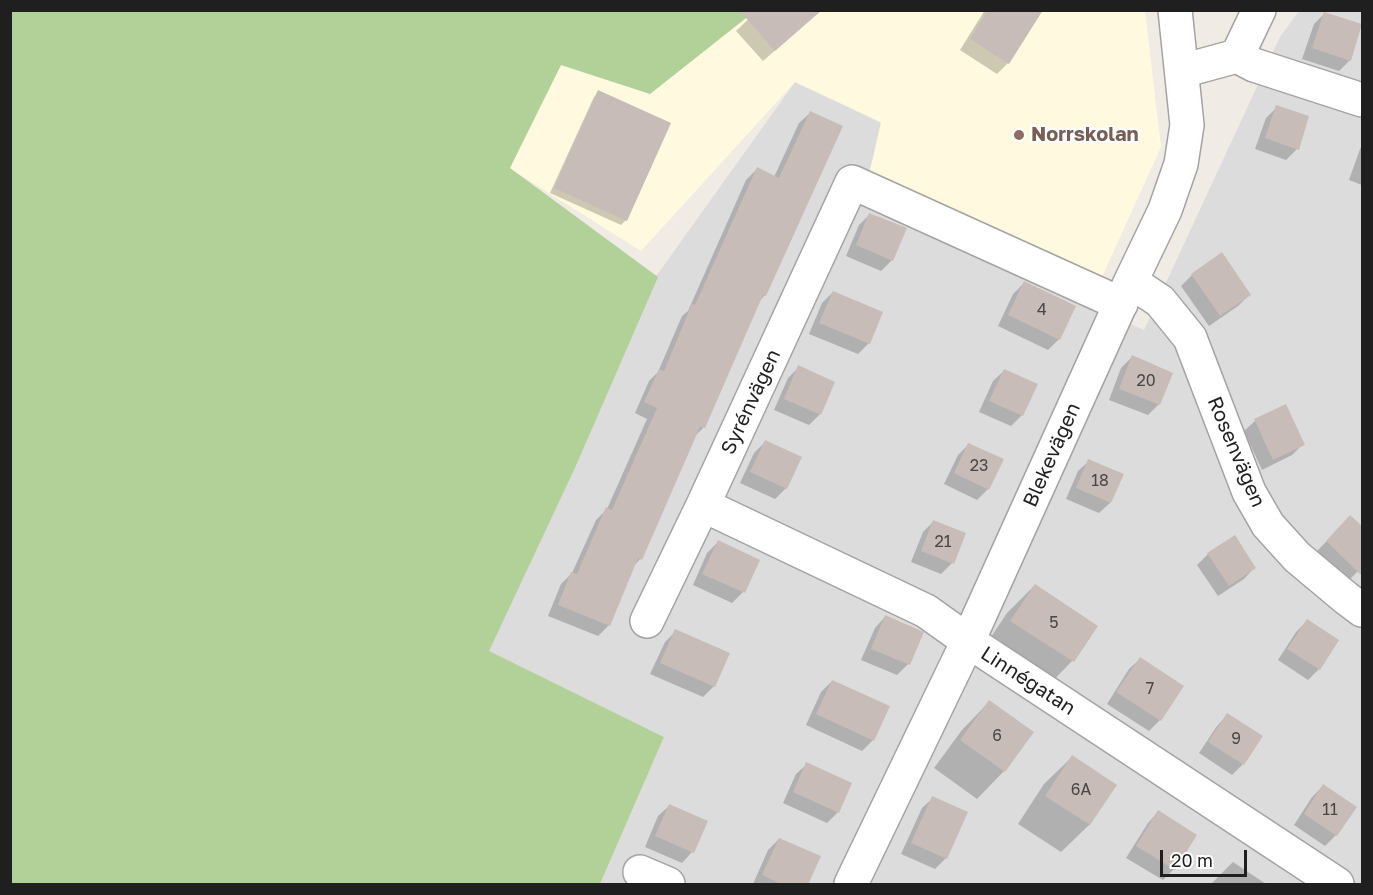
<!DOCTYPE html>
<html>
<head>
<meta charset="utf-8">
<style>
  body { margin:0 }
  #map { position:relative; width:1373px; height:895px; overflow:hidden; background:#f0ebe5; font-family:"Golos Text",sans-serif }
  canvas { display:block }
  .frame { position:absolute; inset:0; border:12px solid #1f1f1f; pointer-events:none }
  .scale { position:absolute; left:1160px; top:850px; width:87px; height:27px; box-sizing:border-box; border:3px solid #1f1f1f; border-top:0; padding-left:8px; font-size:18px; line-height:21px; white-space:nowrap; color:#1f1f1f; -webkit-text-stroke:4px #fff; paint-order:stroke }
</style>
</head>
<body>
<div id="map">
<canvas width="1373" height="895"></canvas>
<div class="frame"></div>
<div class="scale">20 m</div>
</div>
<script>
const ctx = document.querySelector('canvas').getContext('2d');
ctx.lineJoin = 'round';
function fill(path, color) {
  ctx.fillStyle = color;
  ctx.fill(path, 'evenodd');
}
function stroke(path, color, width, dash) {
  ctx.strokeStyle = color;
  ctx.lineWidth = width;
  ctx.lineCap = dash ? 'butt' : 'round';
  ctx.setLineDash(dash || []);
  ctx.stroke(path);
}
function write(font, color, halo, rows, align = 'center') {
  ctx.font = font + ' "Golos Text",sans-serif';
  ctx.lineWidth = 4.5;
  ctx.setLineDash([]);
  ctx.textBaseline = 'middle';
  ctx.strokeStyle = halo;
  ctx.fillStyle = color;
  for (const [text, x, y, turn = 0] of rows) {
    ctx.save();
    ctx.translate(x, y);
    ctx.rotate((+turn || 0) * Math.PI / 180);
    ctx.textAlign = isNaN(turn) ? turn : align;
    if (halo) ctx.strokeText(text, 0, 0);
    ctx.fillText(text, 0, 0);
    ctx.restore();
  }
}
fill(new Path2D(`
  M1299,11H1362V884H600L664,737L488,651L575,468L657,275L795,82L883,124L860,202L1144,330L1280,37Z`), '#dddcdc');
fill(new Path2D(`
  M755,11H1145L1161,147L1102,277L870,171L881,122L795,82L641,251L509,168L561,65L650,94Z`), '#fffadf');
fill(new Path2D(`
  M10,11H755L650,94L561,65L510,168L658,277L575,468L489,651L664,737L600,884H11Z`), '#b1d198');
fill(new Path2D(`
  M758,10H821L763,61L736,31Z
  M985,10H1041L1008,63L997,74L960,50Z
  M1325,13L1350,60L1339,71L1302,59L1314,24Z
  M599,92L626,220L621,225L550,193L594,97Z
  M1277,107L1297,149L1286,160L1255,149L1266,118Z
  M810,113L765,295L759,302L703,428L694,437L640,559L634,566L609,625L598,636L548,616L561,584L572,573L596,520L607,509L647,419L635,413L649,381L658,372L682,316L688,311L746,180L757,169L774,177L799,123Z
  M1362,146V185L1349,180L1360,149Z
  M870,214L892,260L881,271L846,256L859,225Z
  M1192,275L1249,295L1238,306L1209,326L1181,286Z
  M1024,283L1059,339L1048,350L998,326L1013,294Z
  M833,292L881,312L869,343L858,354L809,334L822,303Z
  M1132,357L1159,404L1148,415L1109,400L1121,368Z
  M799,367L820,414L809,425L774,410L788,378Z
  M1004,371L1022,415L1011,426L979,412L993,381Z
  M1255,421L1303,444L1292,455L1262,470L1244,431Z
  M765,442L786,488L775,499L740,483L754,453Z
  M968,445L988,489L977,500L944,484L958,455Z
  M1089,461L1122,475L1110,503L1099,513L1066,499L1078,471Z
  M1351,517L1362,529V567L1347,582L1316,552Z
  M933,522L964,534L952,563L941,574L911,562L923,532Z
  M718,542L743,592L732,603L693,585L707,553Z
  M1208,554L1254,568L1244,579L1218,596L1197,565Z
  M1035,585L1096,626L1072,661L1045,689L983,649L1007,613Z
  M885,617L922,633L908,664L897,675L861,660L875,628Z
  M1307,621L1337,641L1319,669L1308,680L1278,660L1296,632Z
  M676,631L714,686L703,697L650,674L665,642Z
  M1140,659L1182,687L1160,720L1149,731L1107,704L1129,669Z
  M832,681L873,740L862,751L806,725L821,692Z
  M989,702L1004,771L977,799L934,768L962,730Z
  M1227,715L1261,737L1243,764L1232,775L1199,753L1217,726Z
  M1072,757L1115,785L1089,825L1061,852L1018,824L1044,784Z
  M807,764L838,812L827,823L783,803L796,774Z
  M1323,786L1336,835L1325,846L1294,825L1312,797Z
  M933,798L946,858L935,869L901,854L922,808Z
  M669,806L692,852L682,863L645,847L658,816Z
  M1158,812L1195,835L1174,869L1163,880L1126,858L1148,823Z
  M779,839L807,884H753L768,850Z
  M1233,862L1266,884H1211Z`), '#0003');
fill(new Path2D(`
  M739,10H822L775,51Z
  M988,10H1043L1009,64L970,39Z
  M1324,12L1362,24L1351,61L1312,48Z
  M598,90L671,123L627,221L554,188Z
  M1276,105L1309,116L1299,150L1265,138Z
  M810,111L843,126L766,296L763,295L705,428L700,427L642,560L638,558L610,626L558,605L571,572L577,574L606,507L612,510L657,408L644,402L659,369L664,371L692,304L695,305L757,167L779,178Z
  M869,213L907,228L893,261L856,245Z
  M1222,252L1251,295L1220,316L1191,274Z
  M1024,281L1076,306L1060,340L1008,315Z
  M833,291L883,312L870,344L819,323Z
  M1132,355L1173,373L1160,405L1119,389Z
  M798,365L835,382L821,415L784,399Z
  M1004,369L1038,384L1023,416L989,401Z
  M1286,404L1305,445L1273,460L1254,419Z
  M765,440L802,457L787,489L750,472Z
  M968,443L1004,459L989,490L954,473Z
  M1088,459L1124,474L1111,503L1076,488Z
  M1350,515L1362,526V576L1326,541Z
  M933,520L966,533L954,564L921,551Z
  M1235,535L1256,568L1229,586L1207,553Z
  M718,540L760,560L745,593L702,574Z
  M1035,584L1098,626L1074,662L1010,621Z
  M885,615L924,632L910,665L871,649Z
  M1307,619L1339,640L1320,670L1287,649Z
  M675,629L730,653L715,687L660,663Z
  M1140,657L1184,686L1161,721L1116,692Z
  M832,680L890,706L874,741L816,714Z
  M989,700L1034,732L1005,772L960,740Z
  M1227,713L1263,736L1244,765L1208,742Z
  M1072,755L1117,785L1090,825L1045,796Z
  M806,762L852,783L839,813L793,792Z
  M1323,784L1357,807L1337,836L1304,814Z
  M932,796L968,812L947,859L911,843Z
  M669,804L708,821L694,853L655,836Z
  M1158,810L1197,835L1175,870L1136,846Z
  M779,838L821,856L808,885H783L762,875Z`), '#c8bcb8');
const street = new Path2D(`
  M1237,56L1254,65L1362,100
  M1182,71L1237,56L1259,10
  M1129,285L1145,291L1160,301L1190,338L1249,492L1268,525L1297,557L1346,598L1362,610
  M703,505L926,611L968,641L1337,884
  M647,621L703,505L852,182L1121,304
  M640,872L668,884
  M851,884L968,641L1129,285L1165,210L1181,164L1187,125L1175,10`);
stroke(street, '#a3a3a3', 36);
stroke(street, '#fff', 33);
for (const [x, y, r, color] of [
  [1019,135,6,"#8d6e63"]
]) {
  const dot = new Path2D();
  dot.arc(x, y, r, 0, 2 * Math.PI);
  ctx.fillStyle = color;
  ctx.fill(dot);
  stroke(dot, '#fff', 2);
}
write('16px', '#494645', null, [
  ["4",1042,310],
  ["20",1146,381],
  ["23",979,466],
  ["18",1100,481],
  ["21",943,542],
  ["5",1054,623],
  ["7",1150,689],
  ["6",997,736],
  ["9",1236,739],
  ["6A",1081,790],
  ["11",1330,810]
]);
write('bold 20px', '#785e54', '#fff', [
  ["Norrskolan",1031,135]
], 'left');
write('20px', '#1f1f1f', '#fff', [
  ["Syrénvägen",751,402,-65],
  ["Rosenvägen",1236,452,67],
  ["Blekevägen",1052,455,-66],
  ["Linnégatan",1028,681,33]
]);
</script>
</body>
</html>
